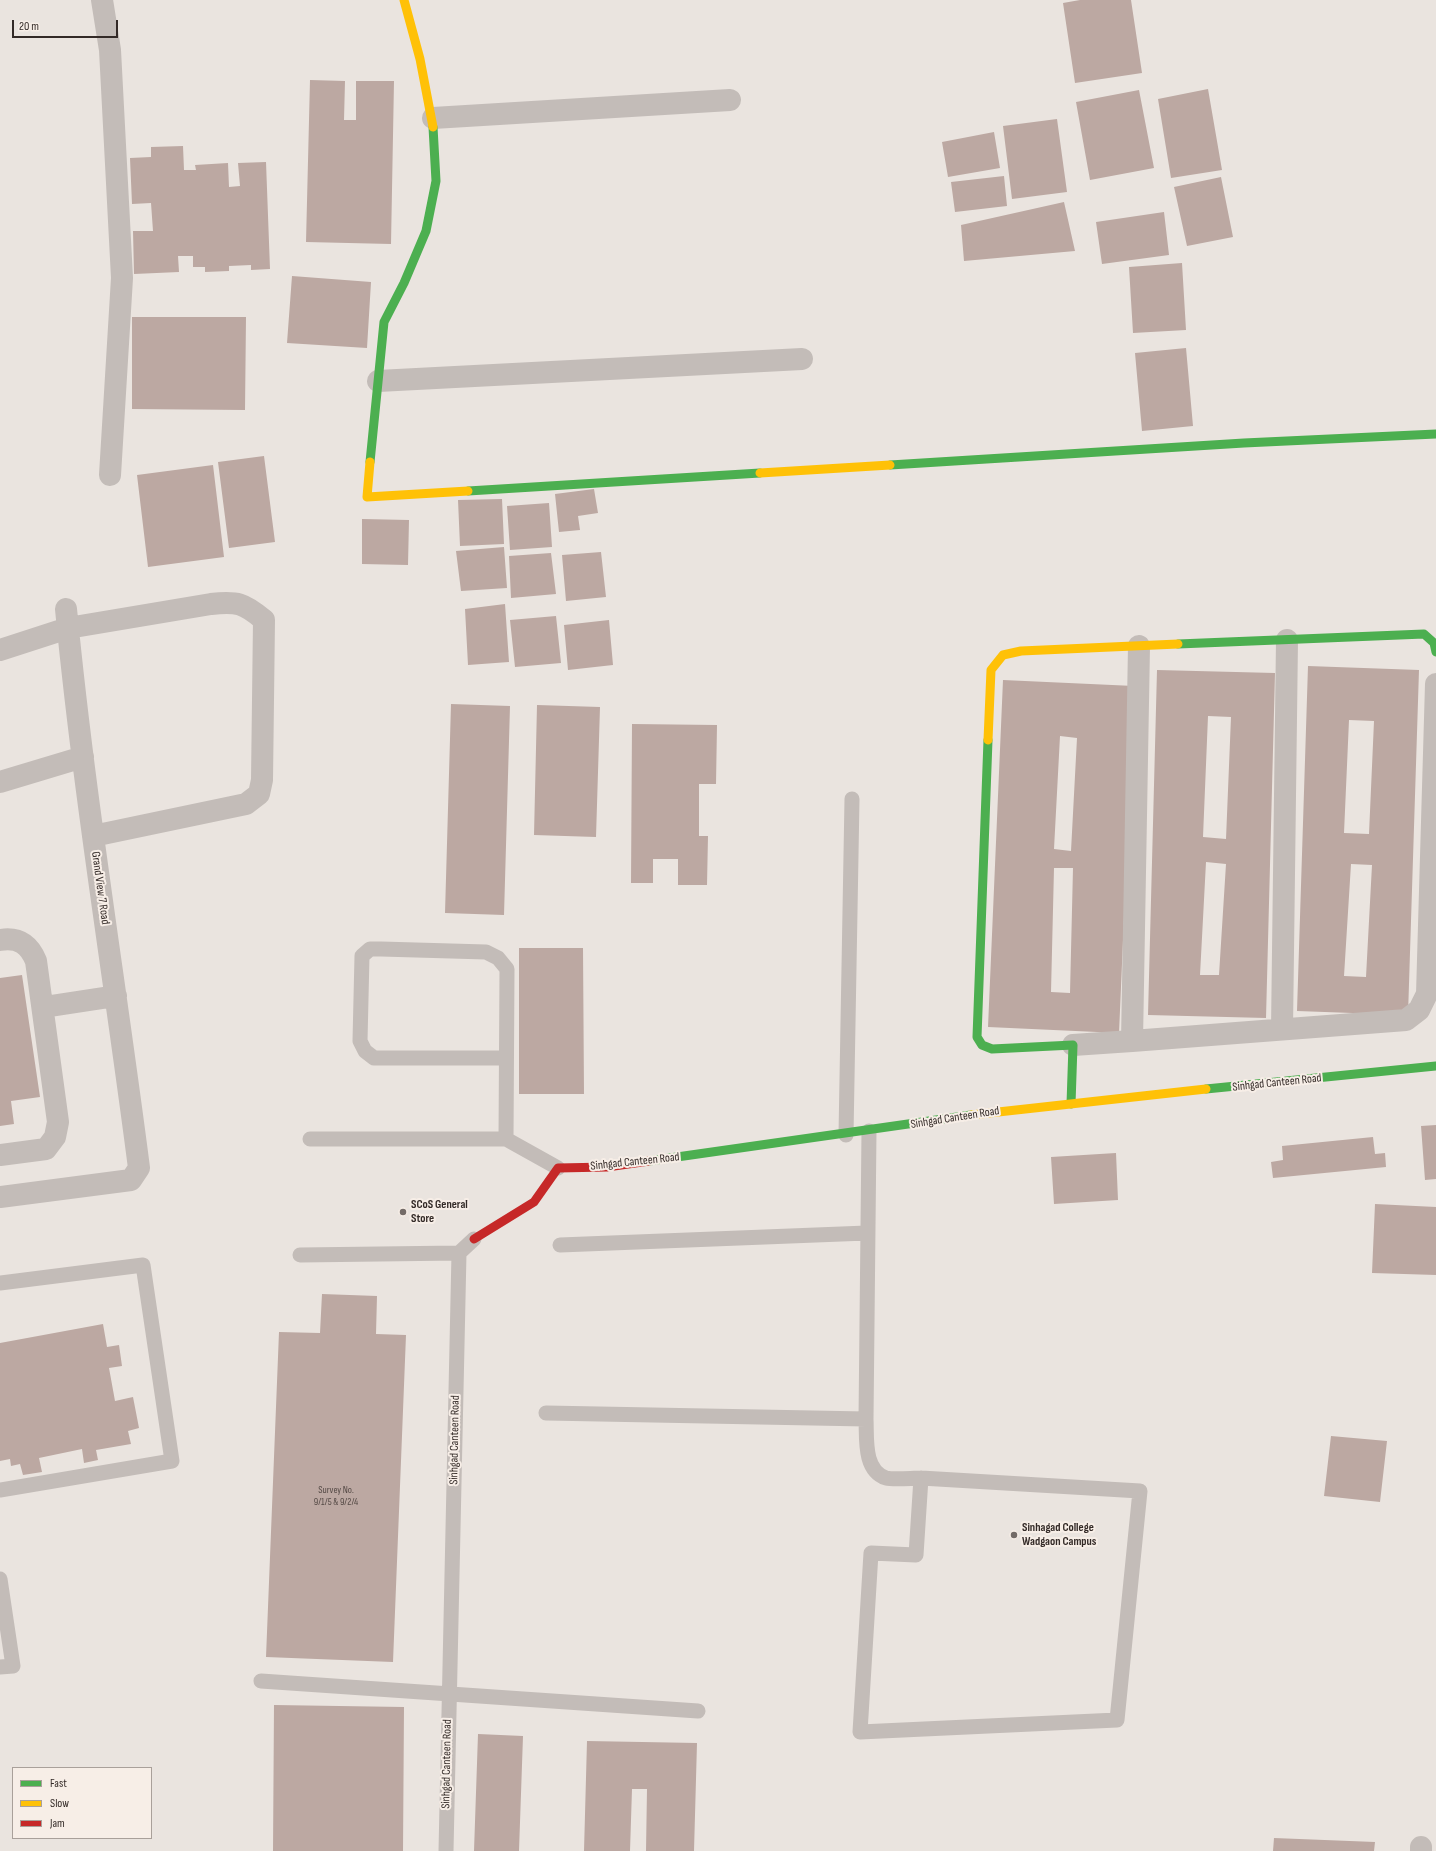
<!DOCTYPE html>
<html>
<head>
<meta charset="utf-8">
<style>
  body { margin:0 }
  #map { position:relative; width:1436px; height:1851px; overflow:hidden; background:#eae4df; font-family:"Sofia Sans Condensed",sans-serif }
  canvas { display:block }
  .legend { position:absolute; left:12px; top:1767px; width:140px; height:72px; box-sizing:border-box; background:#f7eee7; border:1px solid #a9a09a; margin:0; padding:5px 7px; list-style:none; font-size:12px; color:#332a27 }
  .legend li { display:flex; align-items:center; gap:8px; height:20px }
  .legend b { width:20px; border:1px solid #a9a09a }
  .scale { position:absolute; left:12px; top:20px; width:106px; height:18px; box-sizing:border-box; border:2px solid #332a27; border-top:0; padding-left:5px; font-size:12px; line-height:14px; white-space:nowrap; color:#332a27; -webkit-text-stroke:3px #f7eee7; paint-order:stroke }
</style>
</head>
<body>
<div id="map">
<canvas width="1436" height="1851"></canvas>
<ul class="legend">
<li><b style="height:5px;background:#4caf50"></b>Fast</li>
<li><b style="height:5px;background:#ffc107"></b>Slow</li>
<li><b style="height:5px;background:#c62828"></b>Jam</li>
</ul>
<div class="scale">20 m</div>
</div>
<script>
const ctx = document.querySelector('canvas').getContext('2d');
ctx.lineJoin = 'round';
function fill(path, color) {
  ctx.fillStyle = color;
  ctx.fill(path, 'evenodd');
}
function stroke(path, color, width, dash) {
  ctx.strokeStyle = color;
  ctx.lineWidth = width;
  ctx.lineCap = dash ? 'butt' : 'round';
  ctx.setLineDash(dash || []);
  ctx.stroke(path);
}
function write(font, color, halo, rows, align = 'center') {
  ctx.font = font + ' "Sofia Sans Condensed",sans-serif';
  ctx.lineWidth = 4;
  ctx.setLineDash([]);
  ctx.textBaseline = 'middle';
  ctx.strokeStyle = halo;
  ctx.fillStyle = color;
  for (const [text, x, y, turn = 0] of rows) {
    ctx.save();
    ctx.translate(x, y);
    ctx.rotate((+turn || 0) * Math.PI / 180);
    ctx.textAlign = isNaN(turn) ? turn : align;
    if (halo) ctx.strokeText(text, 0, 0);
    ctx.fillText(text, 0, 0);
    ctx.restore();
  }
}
fill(new Path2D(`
  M1080,0H1131L1142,73L1075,83L1063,3Z
  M310,80L345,81L344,120H356V81H394L391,244L306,242Z
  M1208,89L1222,170L1171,178L1158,99Z
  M1139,90L1154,168L1090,180L1076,102Z
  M1057,119L1067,192L1012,199L1003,126Z
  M994,132L1000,168L948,177L942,142Z
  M183,146L184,170H196L195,165L228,163L229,187L240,186L238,163L266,162L270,269L251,270V265L229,266V271L205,272V267H193V256H178L179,272L134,274L133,231H153L151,203L132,204L130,158L151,157V147Z
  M1004,176L1007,206L955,212L951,182Z
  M1221,177L1233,237L1187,246L1174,187Z
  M1064,202L1075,251L964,261L961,225Z
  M1164,212L1169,255L1102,264L1096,222Z
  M1182,263L1186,330L1133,333L1129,267Z
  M292,276L371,282L367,348L287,343Z
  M132,317H246L245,410L132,409Z
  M1186,348L1193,426L1142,431L1135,353Z
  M264,456L275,542L229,548L218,462Z
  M213,465L224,557L148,567L137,475Z
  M594,489L598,513L578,516L580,530L559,532L555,494Z
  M502,499L504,544L460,546L458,500Z
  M549,503L552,547L510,550L507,506Z
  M362,519L409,520L408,565L362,564Z
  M504,547L507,588L461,591L456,551Z
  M601,552L606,597L566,601L562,555Z
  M551,553L556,594L511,598L509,556Z
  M505,604L509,662L468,665L465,609Z
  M556,616L561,663L515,667L510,620Z
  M609,620L613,665L568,670L564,625Z
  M1308,666L1419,670L1408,1015L1297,1011ZM1349,720L1374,721L1369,834L1344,833ZM1351,864L1372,865L1366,977L1344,976Z
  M1157,670L1275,673L1266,1018L1148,1015ZM1208,716L1231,717L1226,839L1203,837ZM1206,862L1226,864L1219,975H1200Z
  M1003,680L1134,686L1119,1033L988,1027ZM1060,736L1077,738L1071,851L1054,849ZM1054,868H1073L1070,993L1051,992Z
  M451,704L510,706L504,915L445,913Z
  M537,705L600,707L596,837L534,835Z
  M632,724L717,725L716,784H699V836H708L707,885H678V859H653V883H631Z
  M519,948H583L584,1094H519Z
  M22,975L40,1097L11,1101L14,1124L0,1126V978Z
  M1436,1125V1179L1425,1180L1421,1126Z
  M1373,1137L1375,1154L1385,1153L1386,1167L1273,1178L1271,1162L1283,1160L1282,1146Z
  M1116,1153L1118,1200L1054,1204L1051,1157Z
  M1375,1204L1436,1207V1275L1372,1273Z
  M322,1294L377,1296L376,1334L406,1335L393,1662L266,1657L279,1332L320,1333Z
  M103,1324L107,1347L119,1345L122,1366L109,1368L115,1401L133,1397L139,1428L128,1431L131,1444L96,1450L98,1460L84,1463L82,1449L39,1458L42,1472L23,1475L20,1464L11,1466L10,1459L0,1461V1343Z
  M1331,1436L1387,1441L1380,1502L1324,1496Z
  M274,1705L404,1707L403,1851H273Z
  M478,1734L523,1736L519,1851H474Z
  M587,1741L697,1743L694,1851H646L647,1789H632L630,1851H584Z
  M1274,1838L1375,1842L1374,1851H1273Z`), '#bca8a2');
stroke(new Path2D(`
  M869,1131L866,1419C867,1438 863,1470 886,1478C894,1480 912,1478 921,1478L1140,1491L1117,1720L860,1732L871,1553L916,1555L921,1478
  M846,1135L852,799
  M310,1139H506L558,1168
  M506,1139L507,969L498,958L486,952L381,949H370L362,956L360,1041L365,1051L374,1058H506
  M560,1245L867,1233
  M300,1255L459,1253
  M0,1283L143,1265L172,1461L0,1490
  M546,1413L866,1419
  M0,1579L13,1666L0,1667
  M261,1681L698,1711
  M446,1851L459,1253L474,1239`), '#c3bcb8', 15);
stroke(new Path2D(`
  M102,0L110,50L122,278L110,475
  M433,118L730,100
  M378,381L802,359
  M0,650L68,628L211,604C237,601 244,603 264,620L262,780L259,794L246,804L93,836
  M0,782L83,757
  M0,940C19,937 29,944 36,961L58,1122L55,1137L46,1149L0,1155
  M44,1007L116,996
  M1282,1029L1287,640
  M1132,1041L1406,1020L1419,1010L1427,994L1436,684
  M1073,1045L1132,1041L1139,646
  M0,1197L131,1180L139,1168C115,981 84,796 66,609
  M1421,1851V1847`), '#c3bcb8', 22);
stroke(new Path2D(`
  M370,462L384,322L404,283L426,231L436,181L433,127
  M890,465L1244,443L1436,434
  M468,491L760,473
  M1178,644L1424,634L1434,643L1436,652
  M988,740L977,1037L982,1045L992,1049L1073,1045L1071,1104
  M1206,1089L1436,1066
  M649,1161L971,1115`), '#4caf50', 9);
stroke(new Path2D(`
  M404,0L420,59L433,127
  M370,462L367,497L468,491
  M760,473L890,465
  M988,740L991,670L1003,655L1021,651L1178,644
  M971,1115L1206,1089`), '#ffc107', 9);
stroke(new Path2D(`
  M474,1239L534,1202L558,1168L607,1167L649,1161`), '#c62828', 9);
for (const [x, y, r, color] of [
  [403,1212,4,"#736b67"],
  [1014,1535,4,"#736b67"]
]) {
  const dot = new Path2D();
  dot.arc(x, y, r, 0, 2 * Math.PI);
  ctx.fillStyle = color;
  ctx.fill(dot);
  stroke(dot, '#f7eee7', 1.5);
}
write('10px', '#554a46', null, [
  ["Survey No.",336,1490],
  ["9/1/5 & 9/2/4",336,1502]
]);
write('12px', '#332a27', '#f7eee7', [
  ["Grand View 7 Road",100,888,82],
  ["Sinhgad Canteen Road",1277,1083,-6],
  ["Sinhgad Canteen Road",955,1118,-9],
  ["Sinhgad Canteen Road",635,1162,-6],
  ["Sinhgad Canteen Road",455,1440,-89],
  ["Sinhgad Canteen Road",447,1764,-89]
]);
write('bold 12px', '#332a27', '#f7eee7', [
  ["SCoS General",411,1205],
  ["Store",411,1219],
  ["Sinhagad College",1022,1528],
  ["Wadgaon Campus",1022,1542]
], 'left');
</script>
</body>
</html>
